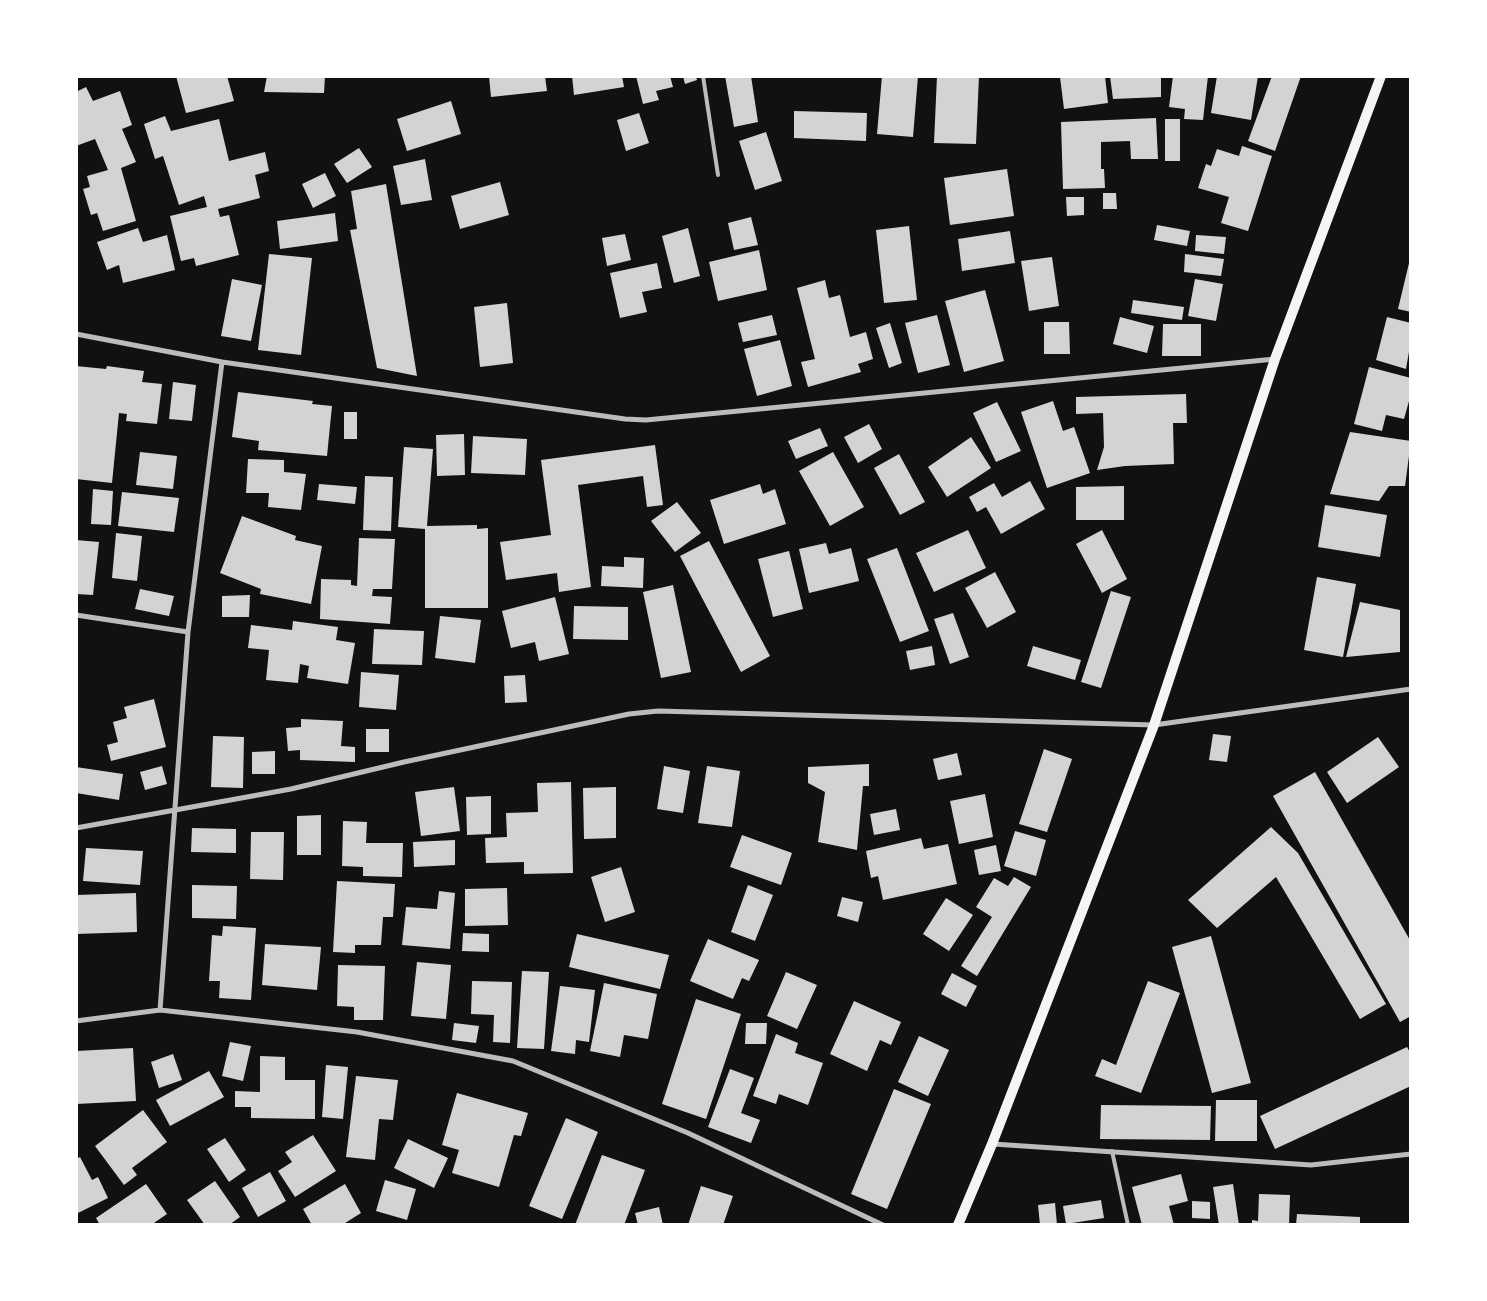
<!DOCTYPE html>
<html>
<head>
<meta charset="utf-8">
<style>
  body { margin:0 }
  #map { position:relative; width:1487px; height:1301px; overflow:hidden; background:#111; font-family:"Source Serif 4",serif }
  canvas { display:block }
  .frame { position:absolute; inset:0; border:78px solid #fff; pointer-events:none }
</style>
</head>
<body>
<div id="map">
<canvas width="1487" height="1301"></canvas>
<div class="frame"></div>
</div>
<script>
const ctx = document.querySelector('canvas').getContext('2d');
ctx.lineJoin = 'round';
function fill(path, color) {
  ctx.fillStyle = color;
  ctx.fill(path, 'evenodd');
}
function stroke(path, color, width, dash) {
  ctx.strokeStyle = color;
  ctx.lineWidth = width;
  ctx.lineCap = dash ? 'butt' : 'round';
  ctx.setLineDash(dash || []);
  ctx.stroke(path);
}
fill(new Path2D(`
  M176,76H227L234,101L186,113Z
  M267,76H325L324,93L264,92Z
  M489,76H545L547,91L491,97Z
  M572,76H622L624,87L574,95Z
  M636,76H670L673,87L656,91L659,100L643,104Z
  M683,76H696L697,80L685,84Z
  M725,76H751L758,122L734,127Z
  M882,76H918L913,137L877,134Z
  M937,76H979L976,144L934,143Z
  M1068,76H1105L1108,103L1064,109L1060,77Z
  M1110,76H1161V97L1113,99Z
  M1173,76H1208L1203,120L1184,119L1185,109L1169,107Z
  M1217,76H1258L1251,120L1211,113Z
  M1272,76H1301L1275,151L1248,141Z
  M86,87L93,101L120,91L132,125L122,129L136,162L121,168L136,221L103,231L97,213L91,215L83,189L90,187L87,176L108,170L95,139L76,146V92Z
  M451,101L461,134L407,151L397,119Z
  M794,111L867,113L866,141L794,138Z
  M639,113L649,143L626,151L617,120Z
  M165,116L171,131L219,119L229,161L265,152L269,171L255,175L260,198L218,209L220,217L229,215L239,255L196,266L194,258L181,261L170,216L207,207L204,196L179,205L163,156L155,159L144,124Z
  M1156,118L1158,159H1131L1130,141L1101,142V169H1104L1105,188L1063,189L1061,122Z
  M1165,119H1180V161H1165Z
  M766,132L782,181L755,190L739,141Z
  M1242,146L1272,156L1248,231L1221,223L1229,197L1198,188L1206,164L1211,166L1217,149L1239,156Z
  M359,148L372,167L347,183L334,164Z
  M425,159L432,200L401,205L393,166Z
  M1007,169L1014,216L950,225L944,178Z
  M325,173L336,196L313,208L302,184Z
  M500,182L509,215L460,229L451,196Z
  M386,184L417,376L377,368L350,230L357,229L351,191Z
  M1103,193H1116L1117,209H1103Z
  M1066,197H1084V215L1067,216Z
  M335,213L338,241L280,249L277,221Z
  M751,217L758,245L734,250L728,223Z
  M1157,225L1190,231L1187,246L1154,240Z
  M909,226L917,300L884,303L876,230Z
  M138,228L143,242L167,235L175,270L123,283L119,265L107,270L97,242Z
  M688,228L700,276L674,283L662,236Z
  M1010,231L1015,263L962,271L958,239Z
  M625,234L631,260L607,266L602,238Z
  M1196,235L1226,237L1224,254L1195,251Z
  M759,250L767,290L718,301L709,262Z
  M269,254L312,258L301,355L258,350Z
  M1185,254L1224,259L1221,276L1184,272Z
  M1052,257L1059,306L1029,311L1021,261Z
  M1410,259H1411V312L1398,309Z
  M657,263L662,288L642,292L647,312L620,318L610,273Z
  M232,279L262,285L251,341L221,336Z
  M1195,279L1223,284L1216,321L1188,316Z
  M825,280L829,298L840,295L850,337L866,332L873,359L858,364L861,372L808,387L801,362L815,359L797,288Z
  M985,290L1004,361L964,372L945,301Z
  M1133,300L1184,307L1182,320L1131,313Z
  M507,303L513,363L480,367L474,307Z
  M772,315L777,335L743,342L738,323Z
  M937,315L950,365L918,373L905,323Z
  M1120,317L1154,326L1147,353L1113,344Z
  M1387,317L1411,323V340L1406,369L1376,360Z
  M1044,322H1069L1070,354H1044Z
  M890,323L902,363L889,368L876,328Z
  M1163,324H1201V356H1162Z
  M780,340L792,386L757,396L744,349Z
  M76,366L106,369L107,366L144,371L142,382L162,384L157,424L126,421L127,414L119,413L112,483L76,479Z
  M1369,367L1411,378V394L1404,419L1386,415L1382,431L1354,424Z
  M173,382L196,385L192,421L169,419Z
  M238,392L313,401L312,404L332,406L327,456L258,450L259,441L232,437Z
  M1186,394L1187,423H1173L1174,464L1125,466L1097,470L1104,447L1103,413L1076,414V397Z
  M1053,401L1063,431L1074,427L1090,473L1047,488L1021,412Z
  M997,402L1021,451L996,462L973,413Z
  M344,412H357V439H344Z
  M869,424L882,449L858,463L844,437Z
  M820,428L828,446L796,459L788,441Z
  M1350,432L1411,441L1405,486H1389L1379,501L1330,494Z
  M464,434L465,475L437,476L436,435Z
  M473,436L527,439L525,475L471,473Z
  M971,437L991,468L947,497L928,467Z
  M655,445L663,505L647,507L643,476L578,485L591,587L559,592L557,573L506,580L500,542L551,535L541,460Z
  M404,447L433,449L427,526L477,525V529L488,528V608H425V529L398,527Z
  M140,452L177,456L173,489L136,485Z
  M833,452L864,507L830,526L799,471Z
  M899,454L925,502L900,515L874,468Z
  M248,459L284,460V472L306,474L301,510L268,507L269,493H246Z
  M365,476L393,477L391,531L363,530Z
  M1030,481L1045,509L1001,534L986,507L977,512L969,497L994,483L1002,497Z
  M319,484L357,487L355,504L317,500Z
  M760,484L763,494L775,489L786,524L724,544L710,500Z
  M1124,486V520H1076V487Z
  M93,489L113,491L111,525L91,524Z
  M122,492L179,498L174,532L118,526Z
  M677,502L701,533L675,552L651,521Z
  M1325,505L1387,515L1380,557L1318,547Z
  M242,516L296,536L295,540L322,546L311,604L260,594L261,589L220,573Z
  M968,530L986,568L934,592L916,553Z
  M1102,530L1127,579L1102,593L1076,544Z
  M116,533L142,536L137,581L112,578Z
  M359,538L395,539L392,589H373L372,596L392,597L390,624L320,619L321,579L351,580V585L357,586Z
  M76,540L99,542L93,595L76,594Z
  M709,541L770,656L741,672L680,556Z
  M826,543L829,554L851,548L859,581L809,593L799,549Z
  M897,548L929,631L900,642L867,559Z
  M789,551L803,609L773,617L758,559Z
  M624,557L644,558L643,588L601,586L602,566L624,567Z
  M995,572L1016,612L987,628L965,588Z
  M1317,577L1356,584L1343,657L1304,650Z
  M673,585L691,672L661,678L643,592Z
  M140,589L174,596L169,616L135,609Z
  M1111,591L1131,597L1101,688L1081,682Z
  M250,595L249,617H222V596Z
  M555,597L569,654L539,661L535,642L511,648L502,611Z
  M1360,602L1400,610V652L1346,657Z
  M574,606L628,607V640L573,639Z
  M953,613L969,657L950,664L934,619Z
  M440,616L481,620L475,663L435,658Z
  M293,621L338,627L336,640L355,643L348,684L307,678L309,666L300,664L298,683L266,680L269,650L248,648L251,625L292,630Z
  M374,629L424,631L422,665L372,664Z
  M932,646L935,665L910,670L906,651Z
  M1033,646L1081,660L1075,680L1027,666Z
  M361,672L399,675L396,710L359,707Z
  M525,675L527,702L505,703L504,676Z
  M154,699L166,747L111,761L107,745L118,742L113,722L127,718L124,707Z
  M301,719L343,721L341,746L355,747V762L300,760V750L288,751L286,728L301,727Z
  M366,729H389V752H366Z
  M1213,734L1231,736L1227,762L1209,760Z
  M213,736L244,737L243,788L211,787Z
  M1378,737L1399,767L1347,803L1327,772Z
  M1044,749L1072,759L1047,832L1019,824Z
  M275,751V774H252V752Z
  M957,753L962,775L938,780L933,759Z
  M869,764V786H863L857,850L818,842L825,792L808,783V767Z
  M162,766L167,784L145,790L140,772Z
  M664,766L690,771L683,813L657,809Z
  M707,766L740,771L732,827L698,823Z
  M76,767L123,774L119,800L76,793Z
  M1315,772L1411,942V1016L1400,1022L1273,796Z
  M571,782L573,873L524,874V862L486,863L485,838L507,837L506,813L538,812L537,783Z
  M454,787L460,831L421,836L415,792Z
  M616,787V838L584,839L583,788Z
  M985,794L993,837L959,844L950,801Z
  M491,796V834L467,835L466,797Z
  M896,809L900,830L874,835L870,814Z
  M321,815V855H297V816Z
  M343,821L367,822L366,843H403L402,877L363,876V867L342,866Z
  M1271,827L1298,853L1386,1004L1360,1019L1276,877L1217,928L1188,900Z
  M192,828L236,829V853L191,852Z
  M1015,831L1046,840L1036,876L1004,866Z
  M251,832H284L283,880L250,879Z
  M742,835L792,853L781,885L730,867Z
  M921,838L924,849L948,844L957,884L883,900L878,876L871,878L866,851Z
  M455,840V865L414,867L413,842Z
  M996,845L1001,871L979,875L974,850Z
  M86,848L143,851L140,885L83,881Z
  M621,867L635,912L605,922L591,877Z
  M1014,877L1031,887L977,976L961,966L992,917L976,907L994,878L1008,886Z
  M337,881L395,884L393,917H383L381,945H355V953L333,952Z
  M192,885L237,886L236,919L192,918Z
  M748,885L773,895L755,941L731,932Z
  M507,888L508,925L465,926V889Z
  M439,891L455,893L450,949L402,945L406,907L437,909Z
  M136,893L137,932L76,934V895Z
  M842,897L863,902L858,922L837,916Z
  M946,898L973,915L949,951L923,934Z
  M223,926L256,928L251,1000L219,998L220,981H209L212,935L222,936Z
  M463,933L489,934V952L462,951Z
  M577,934L669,955L660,989L569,967Z
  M1211,936L1251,1083L1212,1093L1172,947Z
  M708,939L759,960L749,981L742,978L733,999L690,981Z
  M265,944L321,947L317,990L262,985Z
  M417,962L451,965L446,1019L411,1016Z
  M338,965L385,966L383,1020H354V1007L337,1006Z
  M522,971L549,972L544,1049L517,1048Z
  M786,972L817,985L797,1029L767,1016Z
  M952,973L977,986L966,1007L941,994Z
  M472,981L512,982L510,1043L493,1042L494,1015L471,1014Z
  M1148,981L1180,993L1141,1093L1095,1076L1102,1059L1116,1065Z
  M604,983L657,994L648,1039L624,1035L620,1057L590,1051Z
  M560,986L595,990L589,1042L576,1040L575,1054L551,1051Z
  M696,999L741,1014L706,1119L662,1104Z
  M854,1001L901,1022L891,1045L880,1040L867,1071L830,1054Z
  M454,1023L479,1026L476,1043L452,1040Z
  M746,1023H767L766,1044H745Z
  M776,1034L798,1043L795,1053L823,1063L808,1105L779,1094L776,1104L753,1096Z
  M919,1036L949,1050L928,1096L898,1082Z
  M230,1042L251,1046L243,1081L222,1076Z
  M1407,1047L1411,1054V1086L1275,1149L1260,1116Z
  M133,1048L136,1101L76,1104V1051Z
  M173,1054L182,1080L159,1088L151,1062Z
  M260,1056L285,1057V1080H315V1119L251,1118V1107H235V1091L260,1092Z
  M326,1065L348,1067L343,1119L322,1117Z
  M730,1069L754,1078L741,1113L760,1120L751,1143L708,1127Z
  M209,1071L224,1097L170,1126L156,1100Z
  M356,1076L398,1080L393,1120L379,1119L375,1160L346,1157Z
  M894,1089L931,1104L887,1209L851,1194Z
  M457,1093L528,1113L521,1136L514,1135L499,1187L452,1173L459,1150L442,1145Z
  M1216,1100H1257V1141H1215Z
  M1101,1105L1211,1106L1210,1140L1100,1139Z
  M143,1110L167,1142L132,1168L137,1175L124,1185L95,1146Z
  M566,1118L598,1132L562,1219L529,1206Z
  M313,1135L336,1171L295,1197L278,1171L292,1162L285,1152Z
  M225,1138L246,1170L229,1182L207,1149Z
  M408,1139L448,1158L434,1188L394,1168Z
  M602,1155L645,1170L624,1225H575Z
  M80,1157L92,1180L98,1177L108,1198L76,1214V1159Z
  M270,1172L286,1201L258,1217L242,1188Z
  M1181,1174L1188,1201L1169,1206L1174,1225H1142L1132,1187Z
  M385,1180L416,1189L407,1220L376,1211Z
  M215,1181L240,1217L229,1225H205L187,1200Z
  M146,1184L167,1214L151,1225H100L96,1218Z
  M345,1184L361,1213L342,1225H312L303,1209Z
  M1233,1184L1239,1225H1219L1213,1187Z
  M701,1186L733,1196L723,1225H688Z
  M1259,1194L1290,1195L1289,1225H1252V1220L1258,1221Z
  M1101,1200L1104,1218L1066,1224L1063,1206Z
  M1192,1201L1210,1202V1219L1192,1218Z
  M1055,1203L1057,1225H1040L1038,1205Z
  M659,1207L663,1225H638L635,1213Z
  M1297,1214L1360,1217V1225H1296Z`), '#d3d3d3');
stroke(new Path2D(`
  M703,76L718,175
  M1112,1151L1128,1225`), '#bcbcbc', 4);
stroke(new Path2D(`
  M76,334L222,362L625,419L646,420L1275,359
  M76,615L188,632
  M76,828L291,789L404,762L629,714L658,711L1154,725L1411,689
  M160,1010L188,632L222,362
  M76,1021L160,1010L357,1032L513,1061L688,1133L883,1225
  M993,1144L1311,1165L1411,1154`), '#bcbcbc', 5);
stroke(new Path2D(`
  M958,1225L992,1144L1154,725L1275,359L1381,76`), '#f5f5f5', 10);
</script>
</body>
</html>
